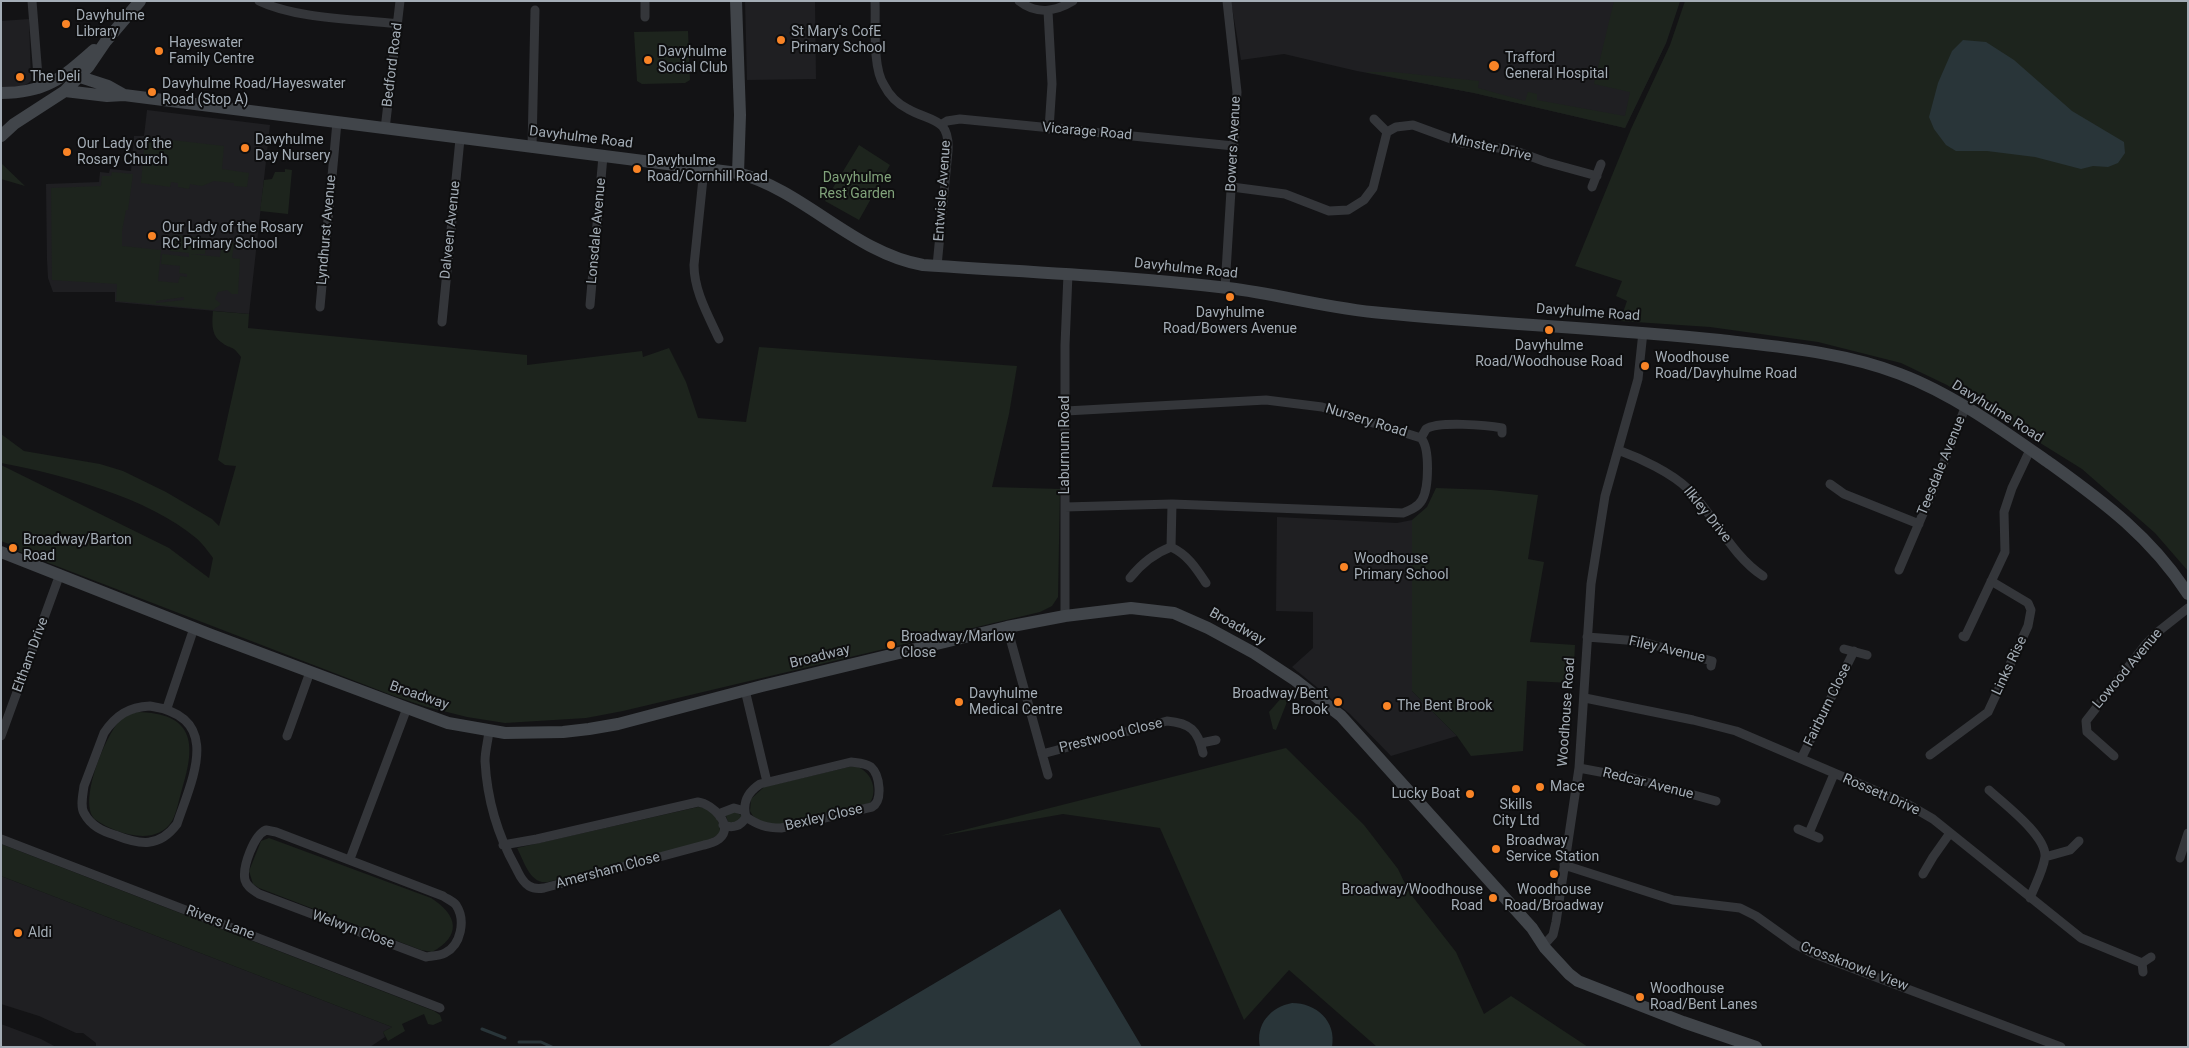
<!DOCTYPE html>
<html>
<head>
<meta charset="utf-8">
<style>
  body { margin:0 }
  #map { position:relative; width:2189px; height:1048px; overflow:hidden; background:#131315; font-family:Roboto,sans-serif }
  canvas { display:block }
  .frame { position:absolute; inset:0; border:2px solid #a4adb6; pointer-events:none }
</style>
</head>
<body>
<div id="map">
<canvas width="2189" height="1048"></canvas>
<div class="frame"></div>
</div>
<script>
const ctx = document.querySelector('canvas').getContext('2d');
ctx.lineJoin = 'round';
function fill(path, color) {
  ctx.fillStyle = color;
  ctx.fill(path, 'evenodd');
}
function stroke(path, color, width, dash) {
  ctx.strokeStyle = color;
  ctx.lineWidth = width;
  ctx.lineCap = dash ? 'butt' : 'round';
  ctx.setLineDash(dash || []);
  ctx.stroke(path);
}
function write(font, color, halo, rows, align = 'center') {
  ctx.font = font + ' Roboto,sans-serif';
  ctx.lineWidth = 4;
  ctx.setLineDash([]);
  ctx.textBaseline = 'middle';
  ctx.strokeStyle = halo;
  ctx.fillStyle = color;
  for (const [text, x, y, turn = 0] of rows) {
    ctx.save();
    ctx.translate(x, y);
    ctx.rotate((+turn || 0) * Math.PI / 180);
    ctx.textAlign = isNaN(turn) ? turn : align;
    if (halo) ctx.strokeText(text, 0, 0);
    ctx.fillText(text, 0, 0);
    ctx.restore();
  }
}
fill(new Path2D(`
  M745,1H815L816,79L747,80Z
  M1231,1H1680L1666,43L1625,128L1474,93L1357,71L1284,54L1241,60Z
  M29,19L31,81L24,86L1,88V21Z
  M147,110L270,125L249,314L115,302V292H53L48,278L47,260L46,184L99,182L100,172L109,173L110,169L131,171L134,136H144Z
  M1277,517L1397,523L1412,520V691L1457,736L1391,756L1350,714L1292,667L1313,648V612L1276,611Z
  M1,876L392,1027L383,1032L385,1037L370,1047H96V1043L83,1033H76L39,1016L1,1004Z
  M1,1024L41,1039L56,1047H1Z`), '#1f1f22');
fill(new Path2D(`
  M1614,1H1680L1666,43L1625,128L1474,93L1365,72H1393L1479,81L1478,88L1525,101L1528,92L1537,94V100L1625,116L1630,92L1594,84Z
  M1685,1H2188V571L2155,533L2082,469L1947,385L1901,363L1818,342L1710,327L1620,321L1627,301L1616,296L1622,281L1575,266L1631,129L1670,45Z
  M688,31L690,80L685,83L642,84L637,81L634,32Z
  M145,137L224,146L222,169L249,173L247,187L234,186V183L214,181L202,186L190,184L189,189L178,187V183L171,182L170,187L141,183Z
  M859,145L890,165L859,220L825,201Z
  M1,163L25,186L1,179Z
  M285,169L292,170L288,214L260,211L264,180L272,179L275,172H285Z
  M112,172L133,174L128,210H126L122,231V246L161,250L158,281L178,283L180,276L187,277V274L179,273L180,266L161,264L162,254L189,257V253L170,251L172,235L206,238L205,254H191L220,257L222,242L234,243L232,258L240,259L238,294H232L227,290L218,292L215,299L221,304L213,310L116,301L117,284L52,280L51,188L101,186L102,176H111ZM184,297V300L156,303V301Z
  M213,311L249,314L248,328L527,355V365L642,351L643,357L669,348L686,382L698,418L746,422L759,347L1017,366L1009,414L992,487L1060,489L1058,597L1052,606L1040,612L623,711L586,718L505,723L467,717L427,707L394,696L15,550L14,546L1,541V465L169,548L209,578L213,558C208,551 202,543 196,538C149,498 61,474 1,463V434L24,451L100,464L123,471L166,492L212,519L219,526L236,466L225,465L218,460L241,357C232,344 231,350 221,342C211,335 212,322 213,311Z
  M1436,488L1491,490L1538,495L1528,559L1544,562L1530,642L1575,645L1573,683L1527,681L1523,751L1471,756L1457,736L1412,691V520L1427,507Z
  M1290,688L1292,689L1276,730L1273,729L1269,712Z
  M137,712C193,713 197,742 182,789C179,799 177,812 172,821C156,847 116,834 96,820C76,805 106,735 120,720C125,716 131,714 137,712Z
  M1286,748L1364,825L1398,869L1409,892L1456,952L1484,1014L1511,996L1588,1047H1377L1289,970L1244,1020L1160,828L1063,814L940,836Z
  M853,766C870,768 879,789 870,803L783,825L763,823L753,816L750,811L751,799L764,787Z
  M698,807C713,807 721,820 720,834L704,842L548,882C530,885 524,861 517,848Z
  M734,811L742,816L737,824L728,822L726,816Z
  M269,838L431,898C458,915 462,936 432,952L421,950L259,888L253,884L249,871L261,841Z
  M1,844L434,1011L440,1015L442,1021L433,1025L428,1024L424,1014L402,1024L405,1031L388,1041L383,1032L392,1027L1,876Z`), '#1d241d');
fill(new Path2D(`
  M1963,40L1986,42L2014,60L2072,111L2124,142L2125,153L2118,163L2108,167L2093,166L2081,169L2035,157L1987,151H1956L1946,145L1934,129L1929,117L1938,83L1952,51Z
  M1060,909L1142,1047H827Z
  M1292,1003C1316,1003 1337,1021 1332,1047H1260C1255,1024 1271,1007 1292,1003Z`), '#293539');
stroke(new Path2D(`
  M482,1029L505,1038
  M519,1042H541L552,1047`), '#293539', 3);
stroke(new Path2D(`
  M32,1L39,89
  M259,1C296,19 357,19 398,24
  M645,1V17
  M875,1C876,23 872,67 884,85C889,95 898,104 908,109C931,122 950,117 948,151L937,266
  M1019,1C1037,15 1055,12 1073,1
  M1048,11L1052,84L1049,129
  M1374,119L1387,132
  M942,124L947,121L960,119L1234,146
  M385,129L400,1
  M532,148L535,10
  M704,169L694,265C694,291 708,315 719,339
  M1232,187L1285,194L1329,211L1348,210L1364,200L1373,188L1387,132L1396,127L1413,125L1462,143L1513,150L1546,162L1597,176
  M1592,187L1601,164
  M1225,288L1237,92L1227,1
  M590,305L603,156
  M320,307L337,122
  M442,322L460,139
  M1421,438L1426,429C1438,421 1487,425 1502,428V433
  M1618,450C1640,458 1672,473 1688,489C1715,516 1731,555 1763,576
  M1830,484L1844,494L1919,524
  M1065,507L1172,504L1403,513C1411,510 1418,507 1422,500C1429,488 1430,448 1421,438L1322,407L1266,400L1066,411
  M1171,547L1172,504
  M1899,570L1931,495L1965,408
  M1130,578C1141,564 1155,553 1171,547C1188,555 1196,568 1206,583
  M1065,616V345L1068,274
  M1007,627L1048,775
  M1963,636L1965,637L2005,552L2004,512L2012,488L2030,450
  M1587,637L1639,641L1712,661L1711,666
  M1844,649L1867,655
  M745,690L767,782
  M1585,698L1693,720L1736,731L1909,805L1933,819L2081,938L2142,963
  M150,706C223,717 193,777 177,824C159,848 140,845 115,835C102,831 91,826 84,813C80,806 83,794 84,786L104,733C116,715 129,707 150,706Z
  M167,708L194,628
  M489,731C488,741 485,751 485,761C487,798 498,836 516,868C519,874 522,882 529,886C534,889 538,889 544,888L704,845C709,844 715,842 719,839C735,826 713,804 698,802L537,839L503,845
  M1,736L60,574
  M287,736L310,672
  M1201,743L1216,740
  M1042,754L1167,721C1190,723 1198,730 1203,753
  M1930,755L1988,712L2028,626L2031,610L2028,603L1991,581
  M2114,756L2087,732L2086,721L2146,644L2159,631L2188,608
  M1801,759L1854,651
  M851,762C858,763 865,763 871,767C880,775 883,801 872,807L781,828C766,828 758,825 746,817C742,802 748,792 760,784Z
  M1579,768L1632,778L1716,801
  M1989,790C2004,804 2047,836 2045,857C2043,871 2035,885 2030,898
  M720,817L721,813L734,808L745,811
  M723,825C733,829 741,826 746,817
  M1798,829L1819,838
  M266,830L276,832L443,896C447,899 453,901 456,905C466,920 461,945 445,953C439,956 432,956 426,957L259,894C253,890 247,887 245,880C242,867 254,835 266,830Z
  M1809,833L1834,774
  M1,839L440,1008
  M2045,857L2070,850L2079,841
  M2180,858L2188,833
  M350,859L407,708
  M1564,865L1673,900L1740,908L1756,916L1795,944L1812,953L2061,1047
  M1923,874L1933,857L1950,833
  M1543,946L1553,935L1556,922L1579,768L1591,584L1605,496L1638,379L1643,332
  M2143,972L2142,963L2151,957`), '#34363a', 9);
stroke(new Path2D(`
  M736,1L740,115L738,173
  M74,75L108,86L124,95
  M65,91L107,96L124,95L738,173C805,191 854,253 923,265C1025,272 1126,276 1228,288C1279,294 1330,309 1382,313C1494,324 1607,328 1720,340C1780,347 1843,352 1900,374C1953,394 2004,431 2051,464C2105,503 2151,537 2188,594
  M1,93C46,93 62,78 94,50
  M1,136L14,124L65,91L89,66L106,41L140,1
  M1,552L209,634L407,708L448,723L505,733L563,732L589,729L618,724L762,686L1007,627L1065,616L1131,608L1174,613L1208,628L1254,653L1295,680L1341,716L1532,928L1545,948L1569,974L1578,981L1683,1022L1756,1047`), '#41454a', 12);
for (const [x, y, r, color] of [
  [66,24,5,"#f98426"],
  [781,40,5,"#f98426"],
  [159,51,5,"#f98426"],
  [648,60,5,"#f98426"],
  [1494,66,6,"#f98426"],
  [20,77,5,"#f98426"],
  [152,92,5,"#f98426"],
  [245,148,5,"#f98426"],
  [67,152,5,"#f98426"],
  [637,169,5,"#f98426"],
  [152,236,5,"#f98426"],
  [1230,297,5,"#f98426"],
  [1549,330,5,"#f98426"],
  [1645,366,5,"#f98426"],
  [13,548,5,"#f98426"],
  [1344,567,5,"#f98426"],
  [891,645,5,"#f98426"],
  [959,702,5,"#f98426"],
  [1338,702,5,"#f98426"],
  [1387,706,5,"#f98426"],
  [1540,787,5,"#f98426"],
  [1516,789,5,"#f98426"],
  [1470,794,5,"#f98426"],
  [1496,849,5,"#f98426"],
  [1554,874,5,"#f98426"],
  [1493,898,5,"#f98426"],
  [18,933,5,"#f98426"],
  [1640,997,5,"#f98426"]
]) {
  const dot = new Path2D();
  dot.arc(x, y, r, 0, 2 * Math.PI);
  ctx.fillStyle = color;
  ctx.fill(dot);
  stroke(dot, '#0e0e0f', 2);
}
write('14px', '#a4adb6', '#0e0e0f', [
  ["Davyhulme",76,16],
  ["Library",76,32],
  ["St Mary's CofE",791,32],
  ["Primary School",791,48],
  ["Hayeswater",169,43],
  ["Family Centre",169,59],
  ["Davyhulme",658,52],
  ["Social Club",658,68],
  ["Trafford",1505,58],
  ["General Hospital",1505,74],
  ["The Deli",30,77],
  ["Davyhulme Road/Hayeswater",162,84],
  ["Road (Stop A)",162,100],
  ["Davyhulme",255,140],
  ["Day Nursery",255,156],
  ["Our Lady of the",77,144],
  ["Rosary Church",77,160],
  ["Davyhulme",647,161],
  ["Road/Cornhill Road",647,177],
  ["Our Lady of the Rosary",162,228],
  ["RC Primary School",162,244],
  ["Davyhulme",1230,313,"center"],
  ["Road/Bowers Avenue",1230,329,"center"],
  ["Davyhulme",1549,346,"center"],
  ["Road/Woodhouse Road",1549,362,"center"],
  ["Woodhouse",1655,358],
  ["Road/Davyhulme Road",1655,374],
  ["Broadway/Barton",23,540],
  ["Road",23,556],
  ["Woodhouse",1354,559],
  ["Primary School",1354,575],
  ["Broadway/Marlow",901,637],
  ["Close",901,653],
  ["Davyhulme",969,694],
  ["Medical Centre",969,710],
  ["Broadway/Bent",1328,694,"right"],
  ["Brook",1328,710,"right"],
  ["The Bent Brook",1397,706],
  ["Mace",1550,787],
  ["Lucky Boat",1460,794,"right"],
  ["Skills",1516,805,"center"],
  ["City Ltd",1516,821,"center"],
  ["Broadway",1506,841],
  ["Service Station",1506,857],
  ["Broadway/Woodhouse",1483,890,"right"],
  ["Road",1483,906,"right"],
  ["Woodhouse",1554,890,"center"],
  ["Road/Broadway",1554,906,"center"],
  ["Aldi",28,933],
  ["Woodhouse",1650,989],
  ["Road/Bent Lanes",1650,1005]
], 'left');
write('14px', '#a4adb6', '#0e0e0f', [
  ["Bedford Road",393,65,-83],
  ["Vicarage Road",1087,132,5],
  ["Davyhulme Road",581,138,7],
  ["Bowers Avenue",1234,144,-87],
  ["Minster Drive",1491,148,13],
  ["Entwisle Avenue",943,191,-86],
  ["Lyndhurst Avenue",327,230,-85],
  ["Dalveen Avenue",451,230,-84],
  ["Lonsdale Avenue",597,231,-85],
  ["Davyhulme Road",1186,269,6],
  ["Davyhulme Road",1588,313,4],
  ["Davyhulme Road",1997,412,32],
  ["Nursery Road",1366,421,17],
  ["Laburnum Road",1065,445,-90],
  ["Teesdale Avenue",1942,466,-68],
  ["Ilkley Drive",1707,515,51],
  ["Broadway",1237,627,29],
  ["Filey Avenue",1667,650,13],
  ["Eltham Drive",31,655,-70],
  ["Broadway",820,657,-14],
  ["Links Rise",2010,666,-65],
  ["Lowood Avenue",2128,669,-50],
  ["Broadway",419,696,19],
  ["Fairburn Close",1828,705,-64],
  ["Woodhouse Road",1567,712,-86],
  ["Prestwood Close",1111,736,-14],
  ["Redcar Avenue",1648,784,14],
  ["Rossett Drive",1881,795,24],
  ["Bexley Close",824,818,-13],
  ["Amersham Close",608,871,-15],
  ["Rivers Lane",220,923,21],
  ["Welwyn Close",353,930,20],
  ["Crossknowle View",1854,967,21]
]);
write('14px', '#80a27a', '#0e0e0f', [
  ["Davyhulme",857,178],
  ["Rest Garden",857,194]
]);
</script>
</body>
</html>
